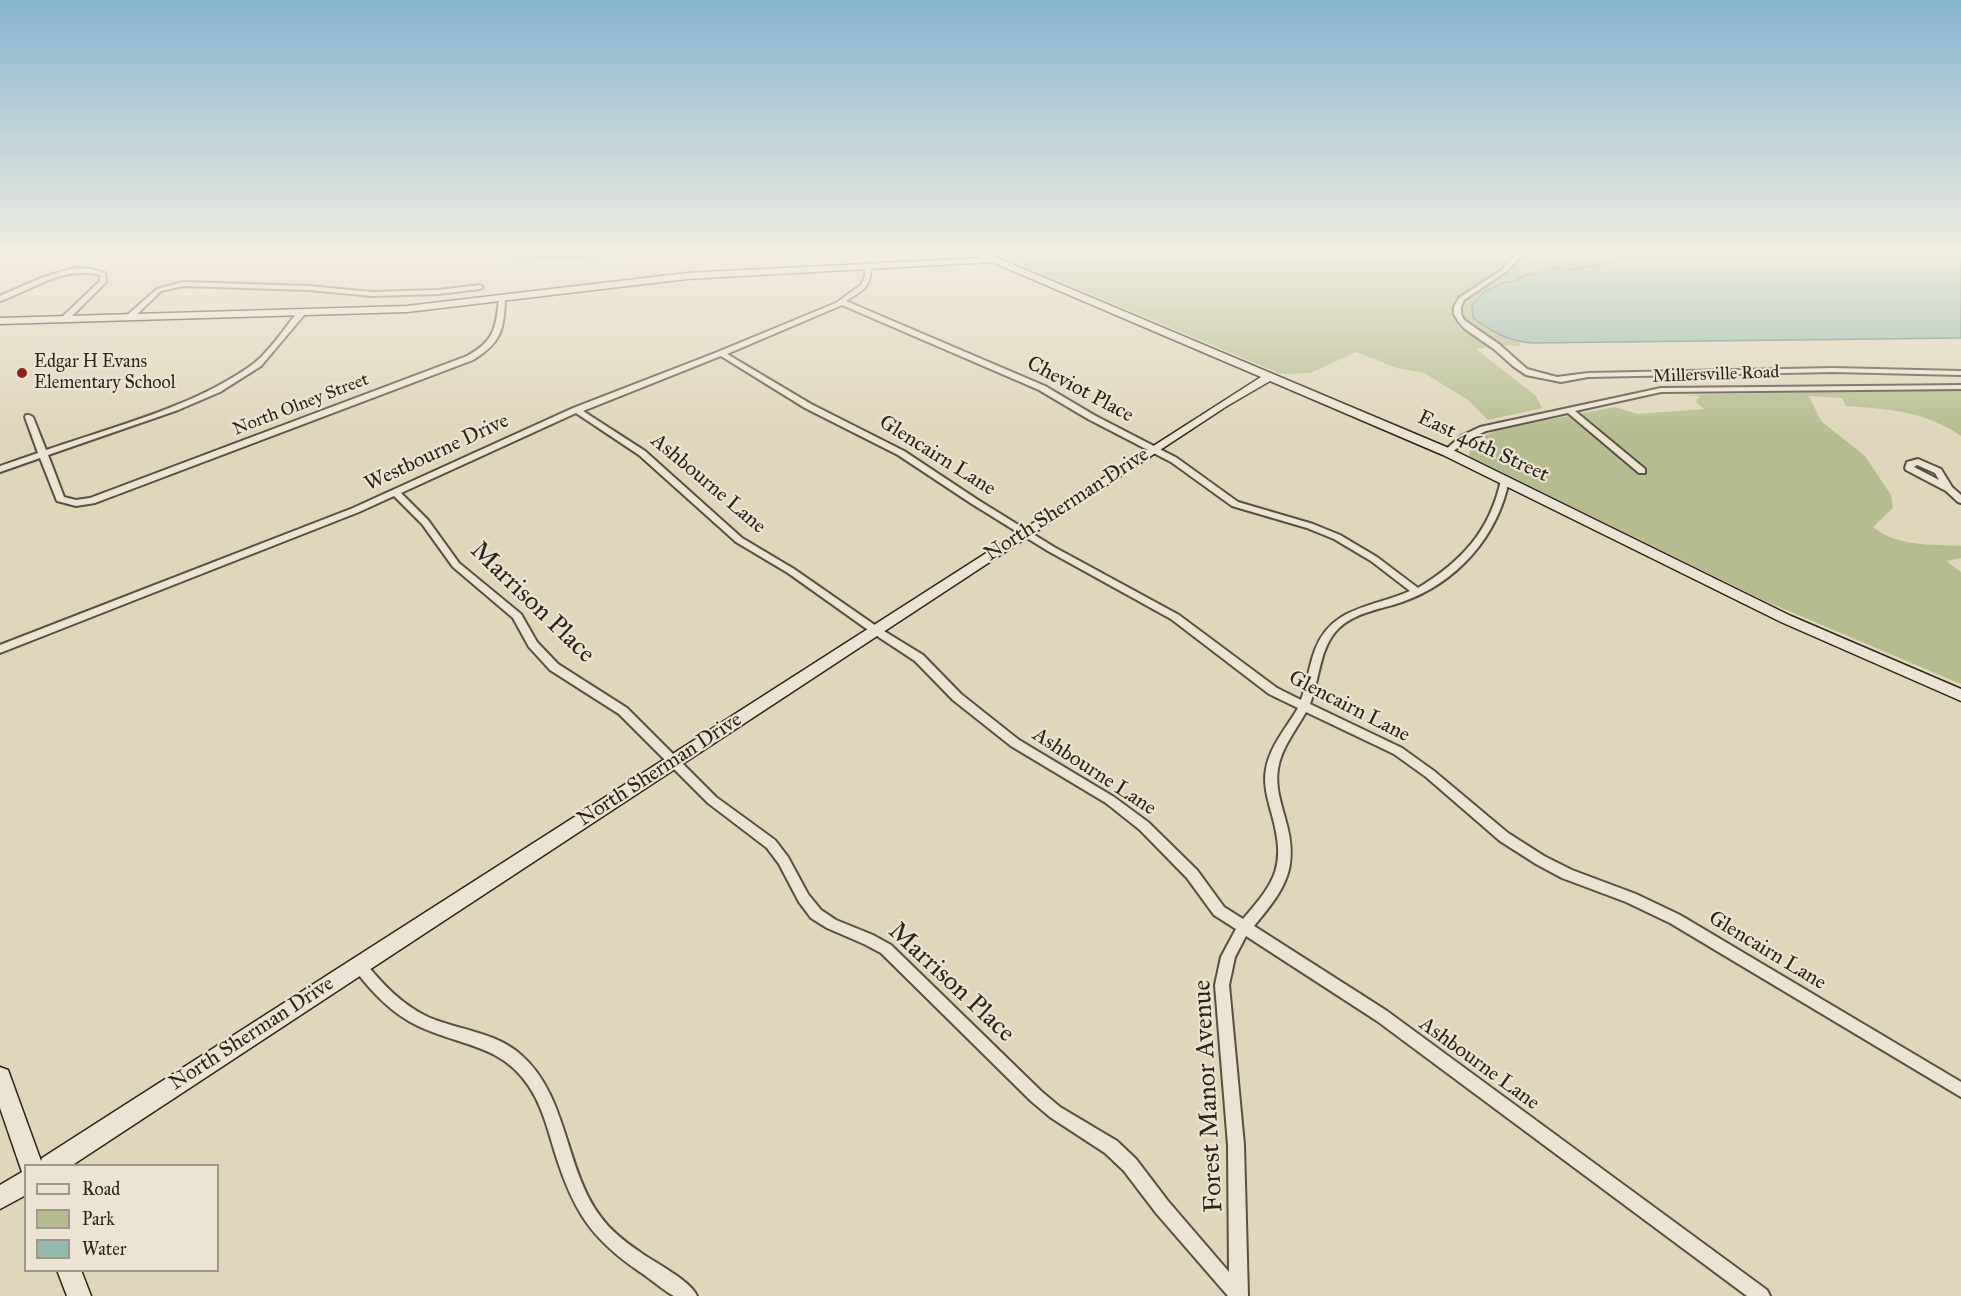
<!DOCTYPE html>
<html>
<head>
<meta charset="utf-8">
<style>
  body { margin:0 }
  #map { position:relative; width:1961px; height:1296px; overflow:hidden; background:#e0d6ba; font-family:"IM FELL Great Primer",serif }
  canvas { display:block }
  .legend { position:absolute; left:24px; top:1164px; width:195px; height:108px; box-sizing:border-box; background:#ebe4d2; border:2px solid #9f9787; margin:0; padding:8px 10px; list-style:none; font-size:18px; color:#2e2316 }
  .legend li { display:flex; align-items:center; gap:12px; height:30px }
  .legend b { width:30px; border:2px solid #9f9787 }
</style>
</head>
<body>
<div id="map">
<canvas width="1961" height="1296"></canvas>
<ul class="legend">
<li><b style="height:8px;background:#ebe4d2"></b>Road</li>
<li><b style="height:16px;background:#b5bd8e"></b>Park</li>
<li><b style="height:16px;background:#94b9ad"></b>Water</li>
</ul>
</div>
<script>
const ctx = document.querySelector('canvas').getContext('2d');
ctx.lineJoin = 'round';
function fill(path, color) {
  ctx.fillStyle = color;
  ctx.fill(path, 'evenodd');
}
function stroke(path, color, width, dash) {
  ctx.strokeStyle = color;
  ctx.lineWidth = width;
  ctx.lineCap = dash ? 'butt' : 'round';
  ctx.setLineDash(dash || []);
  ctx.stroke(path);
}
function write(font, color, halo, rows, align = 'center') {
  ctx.font = font + ' "IM FELL Great Primer",serif';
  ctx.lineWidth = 4.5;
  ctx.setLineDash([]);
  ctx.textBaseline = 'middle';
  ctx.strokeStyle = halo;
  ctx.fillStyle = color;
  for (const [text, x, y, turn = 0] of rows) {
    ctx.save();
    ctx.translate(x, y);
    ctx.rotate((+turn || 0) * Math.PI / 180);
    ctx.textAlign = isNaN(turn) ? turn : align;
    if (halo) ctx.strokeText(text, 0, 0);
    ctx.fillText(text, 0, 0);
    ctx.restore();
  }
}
fill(new Path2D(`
  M995,254H1629C1606,267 1581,267 1556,268C1542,270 1529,275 1516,280C1512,282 1506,281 1502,283C1490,287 1481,296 1472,305L1503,337L1519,342L1521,346L1501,345L1476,349L1536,396L1542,408L1488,420L1468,400L1424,373L1397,368L1356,352L1310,373L1281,374Z
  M1961,389V436C1925,411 1889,409 1846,406L1842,398L1809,396L1821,421L1865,456L1891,495L1893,508L1873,527C1897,547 1931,544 1961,546V558L1946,561L1961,572V684L1763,600L1469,456L1472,442L1497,430L1615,407L1637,414L1704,409L1696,402L1700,396L1683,395Z`), '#b5bd8e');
const water = new Path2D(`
  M446,254H666L559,259Z
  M1629,254H1961V338L1532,343C1508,341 1492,332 1473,318L1472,305L1484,292L1503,283L1515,281L1524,276L1556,268L1571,269L1604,264Z`);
fill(water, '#94b9ad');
stroke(water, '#6b7d71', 1.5);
const street = new Path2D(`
  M1517,254H1524L1504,273L1464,300L1461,307V314L1464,320L1500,345L1527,369L1557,377L1588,373L1833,368L1961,371V375L1833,372L1588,377L1561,382L1526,375L1513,366L1494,349L1465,329L1458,321L1454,314V307L1459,298L1500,271Z
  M868,264L871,266C871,288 863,290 846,301L1045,386L1094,415L1177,458L1238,502L1313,524L1340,535L1377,557L1418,588C1462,561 1490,531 1501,480L1502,478H1508L1509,480C1498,536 1457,583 1402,602C1382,609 1356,612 1339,628C1319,647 1320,679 1310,704L1402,748L1434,771L1508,833L1544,856L1572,870L1636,894L1680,915L1961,1082V1097L1670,923L1626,902L1562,878L1536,864L1500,841L1426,777L1394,754L1306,712C1296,730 1281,748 1278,769C1275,786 1281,803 1285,818C1300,868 1285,889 1254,926L1387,1011L1767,1290L1770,1296H1747L1377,1021L1246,936L1235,957L1229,985L1244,1145L1248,1296H1228L1156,1213L1124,1171L1105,1153L1050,1117L1031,1101L881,953L864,944L827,928L811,918L799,902L779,864L767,848L708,803L619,714L550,670L529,647L513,618L453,567L422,524L394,496L359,512L0,653V645L353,508L573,408L715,353L836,303L861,285L865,277V266ZM842,305L1039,390L1088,419L1171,462L1232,506L1307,528L1334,539L1371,561L1410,591C1372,608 1332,606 1315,650C1309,666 1307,683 1301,700L1277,688L1179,615L1054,547L978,500L904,451L811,404L727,354ZM721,356L805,408L898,455L972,504L1048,551L1171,619L1269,694L1298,708C1287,727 1270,746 1266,769C1263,785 1268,800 1272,815C1286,866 1276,881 1243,919L1224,907L1197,870L1148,822L1114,797L1019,740L961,694L923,655L879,628L794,569L742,538L645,451L583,411ZM576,413L639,455L736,542L788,573L871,632L915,661L953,700L1011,746L1106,803L1140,830L1187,878L1214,915L1236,929L1221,957L1215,985L1228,1145L1229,1272L1168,1201L1136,1159L1117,1141L1060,1107L1041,1091L891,945L873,935L836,920L821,910L808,894L788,857L775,840L716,797L627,708L558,664L537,642L521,614L459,563L428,520L401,493Z
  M77,268L90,269L105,273L106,282L67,321L60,319L100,281V275C63,265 33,290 0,301V296C25,285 49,273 77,268Z
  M183,282L309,286L372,292L438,290L480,285L483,287L480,289L438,294L372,296L309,290L183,286L161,291L132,319L125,317L157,289Z
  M502,297L505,299C504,330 501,343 473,360L95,503L76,506L57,501L40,458L0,472V466L38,453L25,417L26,415H29L33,417L46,450C113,427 196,406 253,364C267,354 287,326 298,311H304V315L261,366L220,392L178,410L48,455L64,497L76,500L90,498L467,356C494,341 496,329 499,299Z
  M1961,385V389L1661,392L1575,411L1645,469V473H1639L1568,413L1486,431L1467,440L1450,454H1444L1443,452L1461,436L1480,427L1661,388Z
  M1918,459L1941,469L1952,487L1961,495V503L1958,502L1946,491L1906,470L1905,468L1907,462ZM1917,465L1935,473L1939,480L1914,467Z
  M359,959L364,961C381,983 402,1005 428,1017C458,1030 495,1032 520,1054C568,1095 564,1167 600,1216C610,1230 625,1242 640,1252C655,1263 690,1280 697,1296C690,1296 680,1296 674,1296C667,1293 648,1277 640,1272C590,1238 573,1210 555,1153C548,1130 542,1105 528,1085C500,1044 460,1046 418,1026C392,1014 372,992 354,969L352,965L354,961Z`);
const secondary = new Path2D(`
  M975,254H988L1451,449L1791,616L1961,689V701L1781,622L1443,455L1270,381L1227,406L71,1166H26V1195L0,1209V1185L22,1172L0,1108V1067L8,1070L41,1161L42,1158L1261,377L992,262L687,279L407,312L0,324V318L407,306L687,273L981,258Z
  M57,1270H81L91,1296H67Z`);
stroke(street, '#5a503f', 4);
stroke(secondary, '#2e2316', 3);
fill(street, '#ebe4d2');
fill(secondary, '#ebe4d2');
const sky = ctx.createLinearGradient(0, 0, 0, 435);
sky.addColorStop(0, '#86b6d0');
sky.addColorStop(0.58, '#f1ede0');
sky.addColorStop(1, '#f1ede000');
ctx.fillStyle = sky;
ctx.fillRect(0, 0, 1961, 435);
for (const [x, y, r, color] of [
  [22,373,6,"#8f2418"]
]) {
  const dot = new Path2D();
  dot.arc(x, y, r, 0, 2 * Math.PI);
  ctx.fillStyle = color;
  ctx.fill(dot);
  stroke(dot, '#ebe4d2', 2);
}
write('18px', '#2e2316', '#ebe4d2', [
  ["Edgar H Evans",34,363],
  ["Elementary School",34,384]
], 'left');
write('18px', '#2e2316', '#ebe4d2', [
  ["Millersville Road",1716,375,-2],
  ["North Olney Street",301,405,-21]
]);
write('21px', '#2e2316', '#ebe4d2', [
  ["Cheviot Place",1080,390,28],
  ["East 46th Street",1483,447,25],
  ["Westbourne Drive",437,453,-25],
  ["Glencairn Lane",937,456,32],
  ["Ashbourne Lane",708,484,40],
  ["North Sherman Drive",1067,505,-33],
  ["Glencairn Lane",1349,707,27],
  ["North Sherman Drive",660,770,-33],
  ["Ashbourne Lane",1094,772,33],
  ["Glencairn Lane",1767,951,31],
  ["North Sherman Drive",252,1034,-33],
  ["Ashbourne Lane",1479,1064,36]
]);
write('26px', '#2e2316', '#ebe4d2', [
  ["Marrison Place",532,603,44],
  ["Marrison Place",951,983,43],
  ["Forest Manor Avenue",1209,1096,-93]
]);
</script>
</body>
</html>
